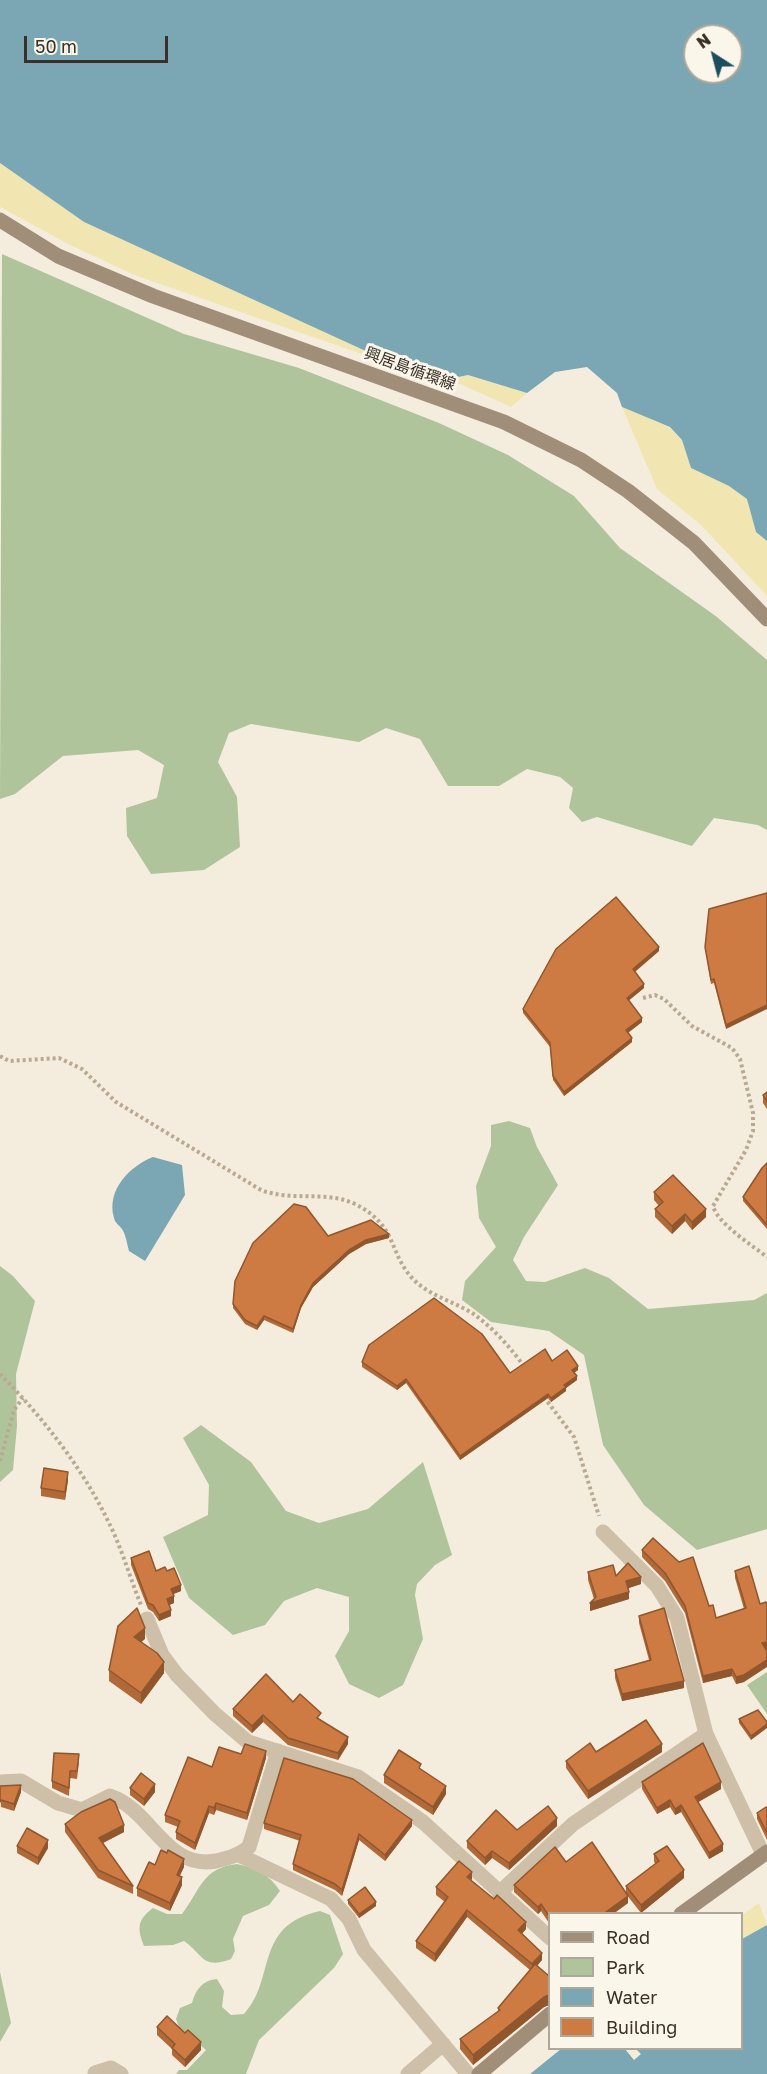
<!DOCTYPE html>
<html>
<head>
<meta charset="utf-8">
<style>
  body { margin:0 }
  #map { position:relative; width:767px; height:2074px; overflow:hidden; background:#f4eddd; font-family:"Golos Text",sans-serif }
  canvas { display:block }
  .legend { position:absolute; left:548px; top:1912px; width:195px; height:138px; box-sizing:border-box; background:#fbf6ea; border:2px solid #ada79c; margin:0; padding:8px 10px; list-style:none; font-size:18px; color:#393128 }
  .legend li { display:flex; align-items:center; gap:12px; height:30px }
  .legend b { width:30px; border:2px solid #ada79c }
  .north { position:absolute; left:683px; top:24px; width:60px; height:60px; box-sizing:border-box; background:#fbf6ea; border:2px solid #ada79c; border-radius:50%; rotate:324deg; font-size:16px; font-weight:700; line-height:24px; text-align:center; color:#393128 }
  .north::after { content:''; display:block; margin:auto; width:21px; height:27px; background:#1b4e5e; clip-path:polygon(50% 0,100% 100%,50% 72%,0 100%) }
  .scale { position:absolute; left:24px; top:36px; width:144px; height:27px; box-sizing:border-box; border:3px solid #393128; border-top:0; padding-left:8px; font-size:18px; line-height:21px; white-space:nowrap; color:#393128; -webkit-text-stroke:4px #fbf6ea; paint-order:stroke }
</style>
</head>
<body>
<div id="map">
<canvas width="767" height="2074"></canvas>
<ul class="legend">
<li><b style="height:8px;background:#a18e79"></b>Road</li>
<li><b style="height:16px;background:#b0c49c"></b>Park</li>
<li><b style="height:16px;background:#7aa7b3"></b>Water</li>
<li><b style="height:16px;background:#cd7b42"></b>Building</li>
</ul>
<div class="north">N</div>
<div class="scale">50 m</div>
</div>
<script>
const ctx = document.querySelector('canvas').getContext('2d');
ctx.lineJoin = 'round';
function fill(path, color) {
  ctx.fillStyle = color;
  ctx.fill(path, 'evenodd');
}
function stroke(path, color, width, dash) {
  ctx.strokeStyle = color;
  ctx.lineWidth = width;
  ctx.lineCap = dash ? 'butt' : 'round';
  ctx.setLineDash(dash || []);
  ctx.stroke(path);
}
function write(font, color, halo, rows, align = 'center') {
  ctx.font = font + ' "Golos Text","Noto Sans JP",sans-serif';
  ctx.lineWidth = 6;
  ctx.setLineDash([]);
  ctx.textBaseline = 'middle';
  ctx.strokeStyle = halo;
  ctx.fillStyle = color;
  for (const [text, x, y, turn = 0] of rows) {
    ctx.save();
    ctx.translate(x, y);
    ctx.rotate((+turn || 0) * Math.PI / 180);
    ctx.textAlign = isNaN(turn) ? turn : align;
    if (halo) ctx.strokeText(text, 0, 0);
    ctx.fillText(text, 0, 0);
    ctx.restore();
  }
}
fill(new Path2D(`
  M2,254L184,334L299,368L439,423L508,455L574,496L620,548L717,617L767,660V830L758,825L714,818L692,846L597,817L582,822L569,808L573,788L560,777L527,769L499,786H448L420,739L386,728L359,742L251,724L229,733L218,762L237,797L240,847L204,870L151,874L127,836L126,808L157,798L164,765L138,750L63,756L15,794L0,799Z
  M509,1121L530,1128L537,1147L558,1185L524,1237L513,1260L526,1281L545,1282L585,1268L609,1278L648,1309L754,1300L767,1293V1529L697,1550L644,1505L603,1445L584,1355L549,1331L491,1322L462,1300L465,1281L496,1247L479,1218L476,1186L491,1146V1125Z
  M0,1266L13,1276L35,1301L16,1374L17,1426L13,1470L0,1482Z
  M201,1425L251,1462L286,1511L319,1523L368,1509L423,1462L452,1555L435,1565L417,1584L415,1595L423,1639L403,1685L379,1698L349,1684L335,1656L349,1631V1597L317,1588L284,1601L265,1625L233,1635L189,1598L163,1537L208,1515L209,1485L183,1438Z
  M767,1672V1714L747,1685Z
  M237,1864C256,1868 270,1875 280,1891L269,1905L243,1916L233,1939L235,1951L231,1959C202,1970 203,1954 184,1941L173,1945L144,1946C137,1928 137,1920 153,1908L167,1914H182C201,1889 202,1868 237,1864Z
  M320,1911L330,1915L343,1954L334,1968L259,2040L246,2074H176L179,2070H187L206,2050L179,2027L176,2019L180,2008L192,2003C195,1990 203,1980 217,1979L224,1991L222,2007L231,2015L244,2014C277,1978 253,1926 320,1911Z
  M0,1972L11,2023L0,2042Z`), '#b0c49c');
fill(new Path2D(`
  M0,163L84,222L405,369L137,276L70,245L0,207Z
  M468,375L527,393L511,407L449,379Z
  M622,407L669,427L682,440L691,468L729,486L748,499L756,532L767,541V596L702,526L657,489Z
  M759,1903L767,1925L742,1939V1915Z`), '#f1e6b2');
fill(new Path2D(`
  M0,0H767V541L756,532L747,499L729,486L691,468L682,440L670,427L622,407L617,393L587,367L555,372L527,393L468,375L449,379L405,369L84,222L0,163ZM695,36H731V72H695Z
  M153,1157L182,1165L185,1195L145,1261L129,1251C127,1244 126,1235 122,1229C119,1225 115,1223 114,1218C106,1190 130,1166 153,1157Z
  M767,1925V2074H530L561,2049H625L634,2060L641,2054L636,2049L742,2048V1939Z`), '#7aa7b3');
stroke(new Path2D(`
  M643,998L655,995L664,999L692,1026L732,1048L740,1059L753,1113V1131L746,1150L713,1206C717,1223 753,1246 767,1257
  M0,1056L9,1061L59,1058L82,1069L116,1102L261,1190C292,1202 325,1190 355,1204C399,1226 388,1255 415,1281C432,1297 456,1302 475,1315C493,1328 513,1350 525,1368
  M0,1374C43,1418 82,1467 109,1523C122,1549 130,1578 141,1605
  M544,1397L574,1437L599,1516
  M0,1461L14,1410L23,1398`), '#b9a992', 4, [3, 3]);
stroke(new Path2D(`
  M603,1532L657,1586L677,1618L706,1734L763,1854
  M147,1619L162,1655L177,1675L215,1714L248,1742L358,1777L423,1822L550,1938
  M0,1782L21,1781L58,1803L82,1810L110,1796C152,1810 165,1870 216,1861C229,1858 239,1855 249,1847L278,1751
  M239,1855L331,1899L349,1919L364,1950L468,2074
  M499,1893L573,1824L706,1734
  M95,2073L111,2068L121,2074
  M408,2074L443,2044`), '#cdbfa8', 15);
stroke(new Path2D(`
  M0,220L58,256L153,296L504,422L581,460L628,491L694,543L767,619
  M681,1914L767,1852
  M479,2074L550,2014`), '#a18e79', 15);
fill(new Path2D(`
  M767,893L726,1029L714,983L711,984L705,947Z
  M659,951L635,972L644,988L629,1000L642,1022L628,1033L632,1042L564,1096L553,1080L550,1047L523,1013V1009Z
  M767,1092V1109L763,1103V1095Z
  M767,1163V1229L743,1201V1197Z
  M654,1192L706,1217L692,1230L685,1221L672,1234L655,1217V1209L659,1206L654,1200Z
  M328,1236L389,1238L366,1244L349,1254L313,1287L301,1308L293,1333L264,1320L257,1330L245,1324L233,1308V1304Z
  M552,1361L578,1370L574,1373L577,1380L566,1388V1391L551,1402L548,1398L460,1460L406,1383L397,1390L362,1367V1362L510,1373Z
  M68,1480L65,1500L41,1496V1488Z
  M642,1550L709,1606L716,1618L744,1609L735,1578V1571L760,1604L767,1605V1649L744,1682L736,1684L732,1676L703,1683L685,1613L665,1581L642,1557Z
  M131,1558L156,1571H167L181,1591L173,1594L174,1603L169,1605L171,1616L159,1621L153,1612L148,1609L131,1565Z
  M588,1572L616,1576L641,1584L628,1588L629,1599L590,1611L594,1599L588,1580Z
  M639,1616L684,1688L622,1701L615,1678V1670L649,1660L639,1623Z
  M145,1639L141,1642L164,1673L141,1704L109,1681V1670Z
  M293,1702L321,1720L348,1744L338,1760L288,1745L263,1722L252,1733L233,1716V1709Z
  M758,1710L751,1740L739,1723V1719Z
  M596,1752H662L588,1799L566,1768V1761Z
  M241,1754L266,1758L247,1820L216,1810L214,1815L209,1813L195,1850L176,1839V1832L178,1827L165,1822V1815L212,1767Z
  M79,1762L77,1779L70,1778L69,1796L52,1788V1781Z
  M384,1775L446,1794L433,1815L384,1783Z
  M642,1782L721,1789L698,1802L723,1851L709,1859L681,1812L675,1815L670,1807L657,1814L642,1789Z
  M0,1786L21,1792L14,1811L1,1807Z
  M130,1788L155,1792L144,1806L130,1795Z
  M767,1808V1840L757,1819V1813Z
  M264,1823L412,1826L385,1861L359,1840L342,1896L335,1890L293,1870V1864L300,1841L264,1829Z
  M65,1824L124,1832L103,1843L133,1886V1894L98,1878L65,1832Z
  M557,1826L509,1870L492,1858L485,1865L467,1848V1841L517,1830Z
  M17,1846L48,1848L38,1865L17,1853Z
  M654,1854L684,1878L641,1913L626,1894V1886L656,1864L654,1862Z
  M566,1862L628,1903L613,1914H549V1923L541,1911L538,1914L514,1892V1885Z
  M155,1865L184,1867L179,1876L182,1885L170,1911L137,1896V1888Z
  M471,1880L526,1929L522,1934L542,1960L537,1966L549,1976V2005L544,2007L473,2065L460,2049V2039L498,2012V2008L530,1970L467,1917L435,1962L416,1948V1941L445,1902L436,1895V1887Z
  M348,1900L376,1906L359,1918L348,1904Z
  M157,2027L185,2033L201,2050L185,2067L172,2055V2049L157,2035Z`), '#b06a39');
fill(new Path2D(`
  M659,947V951L633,973V969Z
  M644,984V988L627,1002V998Z
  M767,1005V1009L726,1029V1025Z
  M642,1018V1022L626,1034V1030Z
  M632,1038V1042L564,1096V1092Z
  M706,1209V1217L692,1230V1222Z
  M685,1214V1221L672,1234V1226Z
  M389,1234V1238L366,1244L349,1254L313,1287L301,1308L293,1333V1329L301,1305L313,1283L349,1250L366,1240Z
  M264,1316V1320L257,1330V1326Z
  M578,1366V1370L572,1374V1370Z
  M577,1376V1380L566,1388V1391L551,1402V1398L564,1385Z
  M406,1379V1383L397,1390V1386Z
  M548,1394V1398L460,1460V1456Z
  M68,1472V1480L65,1500V1492Z
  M641,1577V1584L626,1589V1581Z
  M181,1585V1591L171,1595V1589Z
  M629,1592V1599L590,1611V1603Z
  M174,1596V1603L167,1606V1599Z
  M171,1610V1616L159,1621V1615Z
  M145,1628V1639L134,1648V1637Z
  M767,1642V1649L762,1651V1643Z
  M767,1660V1667L744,1682L736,1684V1677Z
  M164,1662V1673L141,1704V1693Z
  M732,1669V1676L703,1683V1676Z
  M684,1681V1688L622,1701V1694Z
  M263,1715V1722L252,1733V1726Z
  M767,1724V1728L751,1740V1736Z
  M348,1737V1744L338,1760V1753Z
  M662,1744V1752L588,1799V1791Z
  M266,1751V1758L247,1820V1813Z
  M721,1782V1789L695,1804V1797Z
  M155,1784V1792L144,1806V1799Z
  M21,1785V1792L14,1811V1804Z
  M446,1786V1794L433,1815V1807Z
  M670,1800V1807L657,1814V1808Z
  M216,1803V1810L214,1815V1808Z
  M681,1805V1812L675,1815V1809Z
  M209,1806V1813L195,1850V1843Z
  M557,1818V1826L509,1870V1863Z
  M412,1820V1826L385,1861V1855Z
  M124,1825V1832L99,1845V1838Z
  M359,1834V1840L342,1896V1890Z
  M48,1840V1848L38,1865V1858Z
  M723,1844V1851L709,1859V1853Z
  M492,1851V1858L485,1865V1858Z
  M184,1859V1867L177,1882V1875Z
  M684,1870V1878L641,1913V1905Z
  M472,1872V1880L467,1877Z
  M182,1877V1885L170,1911V1903Z
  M628,1896V1903L613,1914H603Z
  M376,1902V1906L359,1918V1914Z
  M541,1904V1911L538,1914V1907Z
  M467,1910V1917L435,1962V1954Z
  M526,1922V1929L518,1938V1930Z
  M542,1953V1960L532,1971V1964Z
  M549,1995V2005L544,2007L473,2065V2055L544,1997Z
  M201,2042V2050L185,2067V2060Z`), '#90562e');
const building = new Path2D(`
  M767,893V1005L726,1025L714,979L711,980L705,947L709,909Z
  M616,897L659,947L633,969L644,984L627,998L642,1018L626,1030L632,1038L564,1092L553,1076L550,1043L523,1009L556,949Z
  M767,1092V1101L763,1095Z
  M767,1163V1225L743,1197L762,1168Z
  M673,1175L706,1209L692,1222L685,1214L672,1226L655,1209L663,1202L654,1192Z
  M294,1204L306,1207L328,1236L371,1220L389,1234L366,1240L349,1250L313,1283L301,1305L293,1329L264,1316L257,1326L245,1320L233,1304L235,1281L253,1243Z
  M434,1298L482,1334L510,1373L545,1349L552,1361L567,1350L578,1366L572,1370L577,1376L564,1385L566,1387L551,1398L548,1394L460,1456L406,1379L397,1386L362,1362L369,1345Z
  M44,1468L68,1472L65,1492L41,1488Z
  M653,1538L679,1562L693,1557L709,1606L713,1605L716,1618L746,1608L735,1571L749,1566L760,1604L766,1602L767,1605V1642L762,1643L767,1651V1660L744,1675L736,1677L732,1669L703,1676L685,1606L665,1573L642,1550Z
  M149,1551L156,1571L165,1567L167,1571L174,1568L181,1585L171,1589L174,1596L167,1599L171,1610L159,1615L153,1605L148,1603L131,1558Z
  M628,1563L641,1577L626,1581L629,1592L590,1603L596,1597L588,1572L613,1565L616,1576Z
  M137,1608L145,1628L134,1637L157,1653L164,1662L141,1693L109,1670L118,1626Z
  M664,1608L684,1681L622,1694L615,1670L651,1660L639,1616Z
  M266,1674L293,1702L300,1694L321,1713L317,1718L348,1737L338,1753L288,1738L263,1715L252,1726L233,1709Z
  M758,1710L767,1722V1724L751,1736L739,1719Z
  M646,1720L662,1744L588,1791L566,1761L590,1743L596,1752Z
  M703,1743L721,1782L695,1797L723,1844L709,1853L681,1805L675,1809L670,1800L657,1808L642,1782Z
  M245,1744L266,1751L247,1813L216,1803L214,1808L209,1806L195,1843L176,1832L180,1821L165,1815L188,1757L212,1767L219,1747L241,1754Z
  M399,1750L421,1764L419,1768L446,1786L433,1807L384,1775Z
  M54,1753L79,1754L77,1771H70L69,1788L52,1781Z
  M284,1758L353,1779L412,1820L385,1855L359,1834L342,1890L335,1884L293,1864L301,1835L264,1823Z
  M141,1773L155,1784L144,1799L130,1788Z
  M21,1785L14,1804L1,1800L0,1802V1786Z
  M110,1799L115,1802L124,1825L99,1838L133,1886L98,1870L65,1824L81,1812Z
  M548,1806L557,1818L509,1863L492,1851L485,1858L467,1841L496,1810L517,1830Z
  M766,1807L767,1808V1833L757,1813Z
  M27,1828L48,1840L38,1858L17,1846Z
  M592,1842L628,1896L603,1914H549V1916L541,1904L538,1907L514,1885L555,1847L566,1862Z
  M667,1846L684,1870L641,1905L626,1886L659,1861L654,1854Z
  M161,1850L167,1853L168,1850L184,1859L177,1875L182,1877L170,1903L137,1888L149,1862L155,1865Z
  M459,1861L472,1872L467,1877L494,1899L497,1895L526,1922L518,1930L542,1953L532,1964L467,1910L435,1954L416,1941L448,1897L436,1887Z
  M365,1887L376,1902L359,1914L348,1900Z
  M535,1964L549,1976V1995L544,1997L473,2055L460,2039L500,2010L498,2008Z
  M167,2016L185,2033L188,2030L201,2042L185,2060L172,2048L175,2044L157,2027Z`);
fill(building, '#cd7b42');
stroke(building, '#90562e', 1.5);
write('16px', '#393128', '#fbf6ea', [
  ["興居島循環線",410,369,20]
]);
</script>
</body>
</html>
